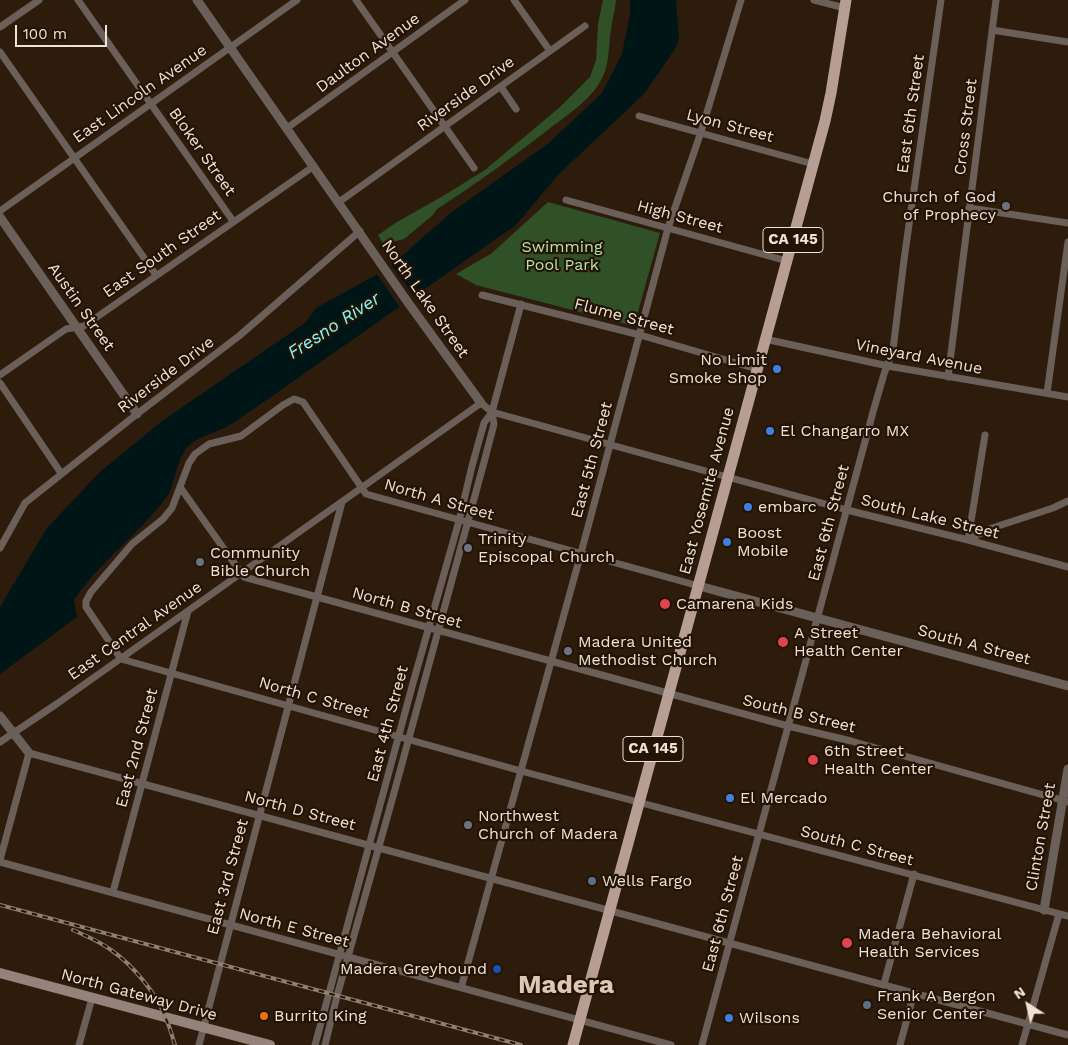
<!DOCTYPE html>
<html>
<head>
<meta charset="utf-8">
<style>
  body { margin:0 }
  #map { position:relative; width:1068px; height:1045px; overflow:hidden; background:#2d1c0c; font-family:"Work Sans",sans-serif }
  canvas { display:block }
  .north { position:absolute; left:1003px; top:980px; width:50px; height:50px; -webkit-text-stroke:4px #231304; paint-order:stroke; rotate:325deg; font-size:14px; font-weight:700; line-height:20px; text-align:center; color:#eee2d8 }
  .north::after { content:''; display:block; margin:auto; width:18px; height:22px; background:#eee2d8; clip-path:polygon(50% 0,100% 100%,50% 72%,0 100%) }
  .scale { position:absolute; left:15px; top:25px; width:92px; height:22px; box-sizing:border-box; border:2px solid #eee2d8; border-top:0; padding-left:6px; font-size:15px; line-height:18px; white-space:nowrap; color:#eee2d8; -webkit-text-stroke:4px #231304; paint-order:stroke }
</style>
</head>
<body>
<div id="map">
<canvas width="1068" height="1045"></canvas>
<div class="north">N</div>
<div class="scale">100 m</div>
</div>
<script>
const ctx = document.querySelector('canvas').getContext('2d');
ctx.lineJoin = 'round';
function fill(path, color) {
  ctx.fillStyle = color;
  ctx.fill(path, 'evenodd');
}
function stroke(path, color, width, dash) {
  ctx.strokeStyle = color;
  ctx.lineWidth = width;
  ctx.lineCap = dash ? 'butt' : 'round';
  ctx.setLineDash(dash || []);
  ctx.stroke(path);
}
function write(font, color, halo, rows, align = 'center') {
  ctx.font = font + ' "Work Sans",sans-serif';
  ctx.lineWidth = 4.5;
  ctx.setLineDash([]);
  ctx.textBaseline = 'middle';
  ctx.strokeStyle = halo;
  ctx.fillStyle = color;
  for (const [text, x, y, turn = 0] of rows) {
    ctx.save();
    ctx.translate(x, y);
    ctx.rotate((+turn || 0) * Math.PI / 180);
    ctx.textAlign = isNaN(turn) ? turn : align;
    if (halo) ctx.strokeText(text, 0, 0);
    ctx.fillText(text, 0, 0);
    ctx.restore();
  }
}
fill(new Path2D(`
  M603,0H616C615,10 612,20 611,30C608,48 610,66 600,82C590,100 566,116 549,129C513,157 476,184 437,209L433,215L404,239L383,244L378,235L397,222L443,196L485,170L560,107L590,77L596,60L598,24Z
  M548,202L660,233L634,326L476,285L456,274L492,253Z`), '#305028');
fill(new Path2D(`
  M630,0H676L679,39L675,49L644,94L558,175L516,225L258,406C247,413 237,421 226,427C213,434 195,437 186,449C175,463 176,484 166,498C138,535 100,561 74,600L77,617L0,674V607L47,528L100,472L162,421L305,323L316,308L387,269L453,211L549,143L602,93L622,54L630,14Z`), '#001516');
fill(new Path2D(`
  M390,263L416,299L401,309L376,273Z`), '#2d1c0c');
stroke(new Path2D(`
  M78,0L233,221
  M356,0L474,168
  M514,0L550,51
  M814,0L845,8
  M0,27L39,0
  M992,30L1068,42
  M0,52L156,275
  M501,87L516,109
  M639,116L813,164
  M287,128L465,0
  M566,200L787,261
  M339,202L585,26
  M969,208L1068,223
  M0,211L297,0
  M482,295L640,335L757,369
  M765,339L888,366L1068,397
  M0,375L66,329L84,326L314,166
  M948,377L996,0
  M0,383L61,473
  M1047,393L1068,242
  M180,487L244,577L788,726L851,741L1068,802
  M968,540L989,529L1053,508L1068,501
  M968,540L985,435
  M0,548L25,503L137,414L239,336L360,231
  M699,586L366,494L303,402L294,399L283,405L241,436L209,444L195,454L189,463L172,508L163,519L132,544L91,592L86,601V607L121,659L521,771L1068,916
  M0,742L58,703L481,403L492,412L847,510L968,540L1068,567
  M0,860L29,753L1068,1035
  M0,862L671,1045
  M113,892L188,611
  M884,984L914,874
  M461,988L581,553L668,228L701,132L741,0
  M79,1045L92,998
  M199,1045L342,502
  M315,1045L413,683L459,521L472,466L484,423L492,412L521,304
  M325,1045L337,996L394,793L483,466L494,424L492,412
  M702,1045L873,412L884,374L893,350L904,260L941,0
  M900,1045L914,993
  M1022,1045L1059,914`), '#6b5f5a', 7);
stroke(new Path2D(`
  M197,0L409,304L481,403
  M0,217L137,414
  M699,586L1068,686
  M0,716L29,753
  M1044,910L1068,769`), '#6b5f5a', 9);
stroke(new Path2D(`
  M0,973L270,1045`), '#95837b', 10);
stroke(new Path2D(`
  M573,1045L825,121L831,93L846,0`), '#b69e94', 11);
const rail = new Path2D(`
  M0,905L521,1045
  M73,930C86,936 99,941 111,950C132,964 158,995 166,1019C170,1027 172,1036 175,1045`);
stroke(rail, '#8e7f72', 4);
stroke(rail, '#231304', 2, [5.5]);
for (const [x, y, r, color] of [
  [1006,206,5,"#6b7280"],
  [777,369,5,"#3f7fe0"],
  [770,431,5,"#3f7fe0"],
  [748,507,5,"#3f7fe0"],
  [727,542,5,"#3f7fe0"],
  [468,548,5,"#6b7280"],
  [200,562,5,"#6b7280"],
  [665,604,6,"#e0444e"],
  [783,642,6,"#e0444e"],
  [568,651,5,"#6b7280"],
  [813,760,6,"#e0444e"],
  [730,798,5,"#3f7fe0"],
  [468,825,5,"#6b7280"],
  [592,881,5,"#5c6f8a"],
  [847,943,6,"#e0444e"],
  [497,969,5,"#1a4fb4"],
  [867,1005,5,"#5c6f8a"],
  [264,1016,5,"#e8710a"],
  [729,1018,5,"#3f7fe0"]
]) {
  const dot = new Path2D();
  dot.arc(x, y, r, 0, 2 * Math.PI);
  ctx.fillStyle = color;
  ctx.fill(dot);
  stroke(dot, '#231304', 2);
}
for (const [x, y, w] of [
  [793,240,60],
  [653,749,60]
]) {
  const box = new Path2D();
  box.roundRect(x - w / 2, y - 12.5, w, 25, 4);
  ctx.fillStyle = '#231304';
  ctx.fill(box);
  stroke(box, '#eee2d8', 1);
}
write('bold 15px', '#eee2d8', null, [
  ["CA 145",793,240],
  ["CA 145",653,749]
]);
write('16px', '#eee2d8', '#231304', [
  ["Daulton Avenue",368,53,-36],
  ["East Lincoln Avenue",140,94,-35],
  ["Riverside Drive",466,94,-36],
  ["East 6th Street",911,114,-82],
  ["Lyon Street",730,126,15],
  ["Cross Street",966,127,-83],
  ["Bloker Street",202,152,55],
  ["High Street",680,217,15],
  ["East South Street",162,254,-35],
  ["North Lake Street",425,299,55],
  ["Austin Street",81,307,55],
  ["Flume Street",624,317,15],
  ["Vineyard Avenue",919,357,11],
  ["Riverside Drive",166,375,-37],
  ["East 5th Street",592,460,-75],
  ["East Yosemite Avenue",707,491,-75],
  ["North A Street",439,500,16],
  ["South Lake Street",930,517,14],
  ["East 6th Street",829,523,-75],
  ["North B Street",407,608,16],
  ["East Central Avenue",135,631,-35],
  ["South A Street",974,645,15],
  ["North C Street",314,698,16],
  ["South B Street",799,714,14],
  ["East 4th Street",388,724,-75],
  ["East 2nd Street",137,748,-75],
  ["North D Street",300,811,15],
  ["Clinton Street",1041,837,-80],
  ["South C Street",857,846,15],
  ["East 3rd Street",228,877,-75],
  ["East 6th Street",723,914,-75],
  ["North E Street",294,928,15],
  ["North Gateway Drive",139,995,15]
]);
write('16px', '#eee2d8', '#231304', [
  ["Church of God",996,197,"right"],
  ["of Prophecy",996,215,"right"],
  ["No Limit",767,360,"right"],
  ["Smoke Shop",767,378,"right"],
  ["El Changarro MX",780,431],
  ["embarc",758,507],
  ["Boost",737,533],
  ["Mobile",737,551],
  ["Trinity",478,539],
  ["Episcopal Church",478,557],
  ["Community",210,553],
  ["Bible Church",210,571],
  ["Camarena Kids",676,604],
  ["A Street",794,633],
  ["Health Center",794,651],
  ["Madera United",578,642],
  ["Methodist Church",578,660],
  ["6th Street",824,751],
  ["Health Center",824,769],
  ["El Mercado",740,798],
  ["Northwest",478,816],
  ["Church of Madera",478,834],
  ["Wells Fargo",602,881],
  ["Madera Behavioral",858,934],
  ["Health Services",858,952],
  ["Madera Greyhound",487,969,"right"],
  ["Frank A Bergon",877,996],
  ["Senior Center",877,1014],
  ["Burrito King",274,1016],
  ["Wilsons",739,1018]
], 'left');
write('16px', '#b0e7a2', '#231304', [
  ["Swimming",562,247],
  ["Pool Park",562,265]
]);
write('italic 18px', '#81f9fa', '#231304', [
  ["Fresno River",334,326,-33]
]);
write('bold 26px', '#dec7b4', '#231304', [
  ["Madera",566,985]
]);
</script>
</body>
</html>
